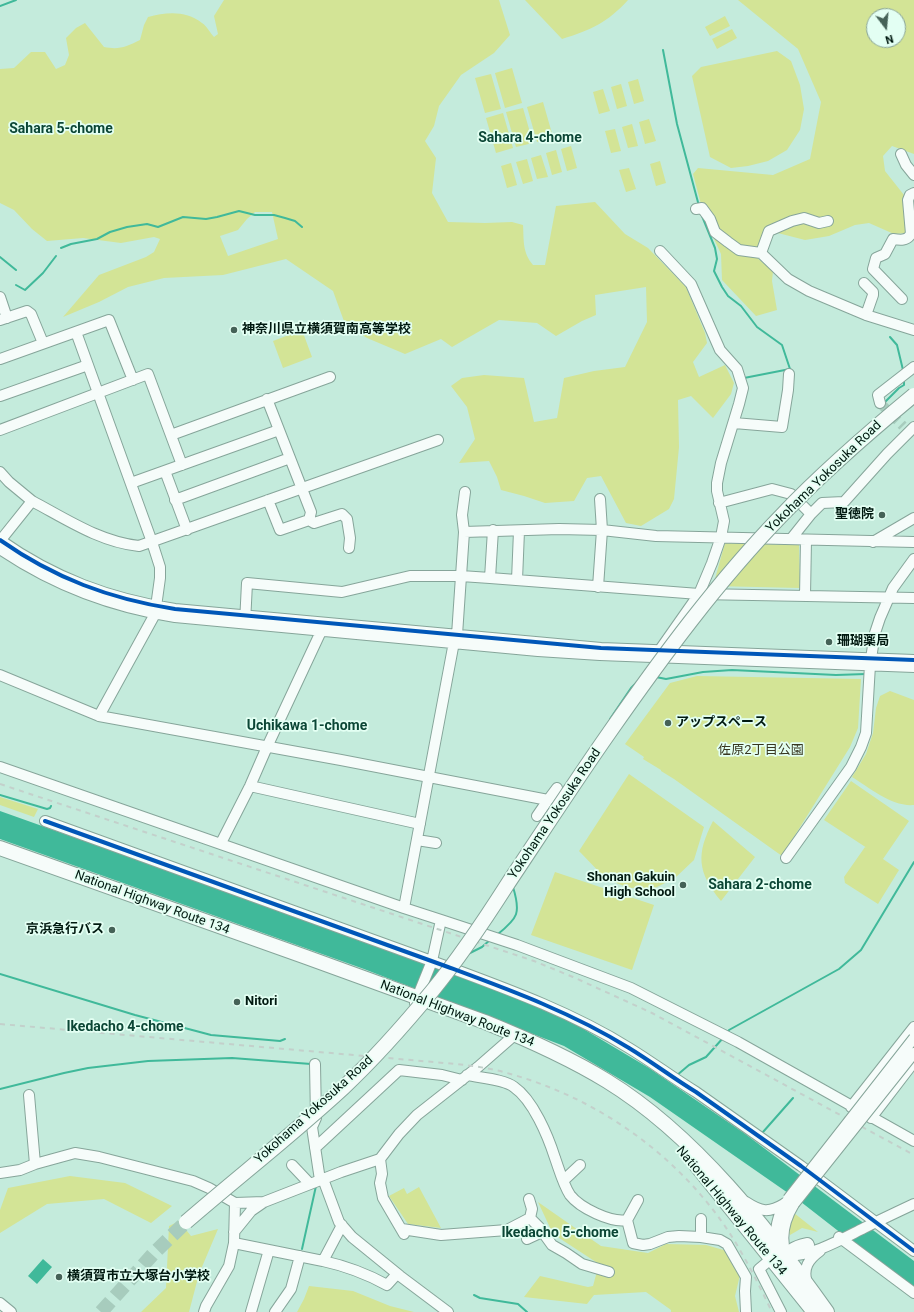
<!DOCTYPE html>
<html>
<head>
<meta charset="utf-8">
<style>
  body { margin:0 }
  #map { position:relative; width:914px; height:1312px; overflow:hidden; background:#c4ebdc; font-family:Roboto,sans-serif }
  canvas { display:block }
  .north { position:absolute; left:866px; top:8px; width:40px; height:40px; box-sizing:border-box; background:#e3fff3; border:1px solid #88a398; border-radius:50%; rotate:164deg; font-size:11px; font-weight:700; line-height:16px; text-align:center; color:#001910 }
  .north::after { content:''; display:block; margin:auto; width:14px; height:18px; background:#456257; clip-path:polygon(50% 0,100% 100%,50% 72%,0 100%) }
</style>
</head>
<body>
<div id="map">
<canvas width="914" height="1312"></canvas>
<div class="north">N</div>
</div>
<script>
const ctx = document.querySelector('canvas').getContext('2d');
ctx.lineJoin = 'round';
function fill(path, color) {
  ctx.fillStyle = color;
  ctx.fill(path, 'evenodd');
}
function stroke(path, color, width, dash) {
  ctx.strokeStyle = color;
  ctx.lineWidth = width;
  ctx.lineCap = dash ? 'butt' : 'round';
  ctx.setLineDash(dash || []);
  ctx.stroke(path);
}
function write(font, color, halo, rows, align = 'center') {
  ctx.font = font + ' Roboto,"Noto Sans JP",sans-serif';
  ctx.lineWidth = 3.5;
  ctx.setLineDash([]);
  ctx.textBaseline = 'middle';
  ctx.strokeStyle = halo;
  ctx.fillStyle = color;
  for (const [text, x, y, turn = 0] of rows) {
    ctx.save();
    ctx.translate(x, y);
    ctx.rotate((+turn || 0) * Math.PI / 180);
    ctx.textAlign = isNaN(turn) ? turn : align;
    if (halo) ctx.strokeText(text, 0, 0);
    ctx.fillText(text, 0, 0);
    ctx.restore();
  }
}
fill(new Path2D(`
  M224,0H499L510,35L494,53L461,75L439,106L434,126L425,141L436,158L432,193L448,222L485,223L512,222L523,225C524,240 522,252 533,265H545L556,206L595,202L625,234L648,248L686,287L705,333L707,343L693,362L699,377L725,365L734,383L731,394L713,418L691,396L678,400L679,447L674,499L669,509L641,526L626,523L601,476L587,478L574,501L545,503L524,496L501,490L497,477L489,461L459,463L475,439L467,407L451,386L462,378L484,375L524,378L534,422L557,418L564,378L594,371L625,367L647,322L646,287L595,295L596,315L582,321L556,336L537,323L499,320L452,347L441,339L405,354L367,338L345,324L333,291L286,259L223,275L164,278L128,287L99,302L63,317L99,275L146,257L154,252L160,239L154,237L121,243L83,238L47,241L32,229L14,210L0,203V69L14,68L31,52H45L56,69L65,65L69,55L66,38L76,28L85,23L104,47C119,50 126,47 140,40L144,25L148,17C166,12 186,10 202,23C207,26 210,33 214,37L218,34L214,16ZM255,212H272L278,239L228,256L220,236L238,230L247,219Z
  M525,0H628C607,23 591,30 562,39Z
  M738,0H914V154L892,146L883,156L885,171L904,195L908,233L894,234L869,223L855,225L829,236L805,240L774,232L756,257L773,271L772,281L777,310L756,316L722,280L721,254L705,219L693,174L698,168L773,175L810,159L821,102L798,49ZM874,16H898V40H874Z
  M725,16L730,26L710,36L705,27Z
  M732,29L737,38L717,49L712,39Z
  M777,51L791,61L800,85L804,109L800,130L787,150L768,161L748,166L731,168L710,157L692,76L701,67Z
  M512,68L522,103L505,108L495,73Z
  M491,74L501,109L485,113L475,78Z
  M638,79L644,101L634,104L628,82Z
  M621,84L627,106L617,109L611,87Z
  M603,89L610,111L599,114L593,92Z
  M543,102L553,137L537,142L527,107Z
  M523,108L533,143L516,147L506,112Z
  M503,113L513,148L496,153L486,118Z
  M649,119L656,141L645,144L639,122Z
  M632,124L638,146L628,148L622,127Z
  M615,129L621,151L611,153L605,131Z
  M571,146L577,168L567,171L561,149Z
  M556,150L562,172L552,175L546,153Z
  M541,155L548,177L537,179L531,158Z
  M527,159L533,181L523,184L516,162Z
  M660,161L666,183L656,186L650,164Z
  M511,163L517,185L507,188L501,166Z
  M629,168L636,189L626,192L619,170Z
  M302,330L312,357L283,368L273,341Z
  M725,543L799,545L800,588L713,586Z
  M697,676L861,679L858,728L850,747L782,856L674,779L661,771V770L643,759L644,757L625,744L670,683Z
  M890,691L914,700V805C892,807 870,788 852,777L866,754L873,733L876,708L880,696Z
  M629,774L704,827L694,860L675,878L655,888H629L606,879L579,851Z
  M851,781L909,821L883,859L899,870L878,904L845,883L844,877L865,847L867,848L824,820Z
  M0,797L38,809L34,817L0,805Z
  M713,821L755,857L721,901C697,872 696,854 713,821Z
  M555,872L654,905L632,970L531,935Z
  M70,1176L125,1183L172,1206L151,1223L104,1199L47,1204L0,1233V1210L8,1188Z
  M419,1187L441,1228L408,1224L389,1196L404,1188L407,1194Z
  M538,1202L601,1246L648,1253L666,1244L706,1245L727,1251L740,1275L735,1296L739,1312H671V1310L646,1292L594,1295L587,1304L524,1297L540,1276L588,1287L593,1286L599,1264L553,1234Z
  M794,1213L818,1232L802,1228L790,1235L788,1229Z
  M179,1221L191,1236L218,1229L199,1274L189,1312H141L166,1288L169,1226Z
  M309,1286L353,1291L390,1306L414,1312H297L304,1299Z`), '#d3e496');
fill(new Path2D(`
  M0,811L247,899L555,1012L649,1068L744,1133L914,1261V1290L801,1202L729,1152L650,1097L564,1046L364,969L0,839Z
  M43,1259L52,1267L37,1284L28,1276Z`), '#40b99a');
stroke(new Path2D(`
  M0,6L16,0
  M663,50L677,124L699,206
  M702,216L715,248L717,259L714,271L722,287L728,296L741,306L757,327L782,345L790,369L744,378
  M61,248L71,244L97,239L110,232L127,227L147,224L158,227L183,217L206,219L217,217L239,211L255,215H274L285,218L295,221L302,227
  M0,257L16,270
  M16,285L25,290L43,273L56,256
  M890,337L897,345L903,370
  M884,411L883,404L899,388L904,385V379
  M656,677L666,679L703,672L732,670L836,675L866,674
  M610,719L631,688L638,681
  M0,795L47,809L50,808L51,806
  M498,934C518,918 521,913 513,887
  M468,954L482,947L491,939
  M0,974L135,1015L196,1031L211,1035L280,1041L285,1039
  M727,1033L729,1030L839,969L861,950L914,862
  M676,1076L689,1065L706,1057L723,1038
  M0,1089L64,1073L88,1068L148,1061L232,1058L311,1064
  M763,1132L793,1098
  M302,1249L316,1186
  M474,1295L480,1298L518,1304L527,1312`), '#40b99a', 2);
stroke(new Path2D(`
  M880,403L903,426`), '#a7ccbd', 10, [10, 5]);
stroke(new Path2D(`
  M101,1312L154,1253L186,1222`), '#a7ccbd', 14, [14, 7]);
const minor = new Path2D(`
  M901,154L906,165L914,175
  M696,209L702,208L710,219L715,232L728,242L739,250L761,253L769,231L792,221L804,218L819,223L828,221
  M761,253L788,279L809,291L866,315L914,330
  M864,283L873,292V295L866,315
  M0,297L7,318
  M902,299L873,269L876,258L885,254L893,239C900,240 907,241 911,234L908,200L910,195L914,193
  M0,320L27,311L31,314L43,343
  M76,332L152,542L160,567V578L155,614L99,716
  M0,359L109,320L133,380
  M0,396L88,365
  M267,399L311,512L309,520L280,530L268,500
  M880,403L878,395L914,367
  M734,423L782,427L788,390L789,374
  M0,430L148,374L182,465
  M171,435L330,377
  M165,471L187,530
  M0,472L9,482L32,501L0,541
  M131,483L279,430
  M175,500L290,458
  M32,501C66,519 100,542 139,546L438,440
  M719,503L772,489L791,494L811,514
  M309,520L314,523L342,514L347,519L350,538L349,548
  M464,532L559,529L602,530L656,536L914,542
  M791,539L811,514L822,503L844,502L887,454L914,427
  M0,540C54,578 110,599 175,609L601,648L914,660
  M873,542L914,518
  M0,549C53,585 111,607 175,617L538,651L600,655L914,667
  M490,578L493,530
  M517,580L519,531
  M598,587L602,530L600,499
  M805,596L806,540
  M245,623L247,583L342,592L410,576H461L490,578L699,594L914,598
  M659,656V651L699,594L712,563L721,537L724,521L717,491V483L721,463L739,404L743,388L737,369L720,350L691,284L660,251
  M0,675L99,716L341,760L548,800L537,816
  M0,767L404,908
  M250,786L420,824
  M548,800L557,788
  M45,821L448,967C510,990 573,1013 629,1048C652,1062 673,1078 696,1092L801,1166L914,1251
  M417,840L436,843
  M221,843L250,786L267,747L324,625
  M786,858L851,767L861,747L866,733L870,665L875,633L880,618L893,588L914,559
  M441,920L517,945L631,988L738,1042L914,1141
  M415,1003L432,961L441,920L404,908L454,642L457,635L464,532L462,515L465,492
  M315,1064L316,1118L312,1127L320,1180
  M467,1075C480,1078 504,1079 514,1087C533,1100 548,1136 555,1158C559,1169 563,1184 570,1195C580,1208 611,1223 627,1220
  M29,1095L35,1164
  M851,1107L914,1027
  M871,1118L914,1062
  M315,1148L399,1070L442,1075L462,1080
  M380,1159L382,1174L380,1183L383,1198L404,1234
  M292,1165L310,1184
  M0,1173L20,1170L35,1164L75,1153L99,1157L193,1181L209,1188L235,1203L234,1243L229,1266L206,1306L204,1312
  M323,1179L339,1222L352,1237L400,1276L448,1312
  M564,1180L580,1165
  M638,1200L627,1220L633,1243L643,1245L650,1244L668,1237L679,1236L701,1237L720,1240L727,1244L746,1277L745,1291L746,1312
  M746,1202C761,1212 769,1213 784,1204
  M235,1203L264,1202
  M530,1218L539,1227L552,1245L566,1253L582,1264L609,1272
  M402,1229L441,1235L507,1230L530,1218L532,1209L529,1199
  M234,1232L251,1211L264,1202L341,1172L380,1159L399,1134L417,1115L478,1067L510,1039L513,1033
  M701,1237V1219
  M839,1237L914,1293
  M527,1239L542,1232
  M234,1243L323,1261L342,1225
  M776,1245C774,1231 778,1215 785,1203
  M786,1254C780,1237 785,1219 794,1204
  M786,1256C813,1256 840,1240 864,1228C880,1220 897,1212 914,1204
  M771,1259L759,1269L781,1312
  M323,1261C346,1266 367,1274 387,1285L397,1274
  M807,1283C802,1268 809,1259 820,1251
  M0,1303L11,1312
  M251,1312L269,1250
  M275,1312L291,1289L300,1256`);
const highway = new Path2D(`
  M0,848L306,957L485,1022C527,1039 568,1057 607,1081C695,1135 768,1229 827,1312
  M696,1165L814,1312
  M787,1264C784,1252 797,1247 807,1245`);
stroke(minor, '#86a59a', 12);
stroke(highway, '#86a59a', 16);
stroke(minor, '#f6fcfa', 10);
stroke(highway, '#f6fcfa', 14);
stroke(new Path2D(`
  M0,784L534,961L573,977L652,1013L914,1155
  M0,1024L456,1064C473,1066 490,1068 507,1073C599,1098 683,1158 734,1240C748,1263 760,1287 772,1312`), '#c3d0cb', 2, [5, 5]);
const minorBridge = new Path2D(`
  M788,1199L914,1038
  M794,1204L914,1053`);
const highwayBridge = new Path2D(`
  M186,1222C238,1177 292,1135 343,1088C375,1058 405,1024 433,990C460,957 484,921 507,885C541,834 574,783 609,733C662,657 718,581 782,515C823,472 868,433 914,395`);
stroke(minorBridge, '#86a59a', 12, []);
stroke(highwayBridge, '#86a59a', 16, []);
stroke(minorBridge, '#f6fcfa', 10);
stroke(highwayBridge, '#f6fcfa', 14);
stroke(new Path2D(`
  M0,540C54,578 110,599 175,609L601,648L914,660
  M45,821L448,967C510,990 573,1013 629,1048C652,1062 673,1078 696,1092L801,1166L914,1251`), '#0057b8', 4);
for (const [x, y, r, color] of [
  [234,330,4,"#456257"],
  [882,515,4,"#456257"],
  [829,642,4,"#456257"],
  [668,723,4,"#456257"],
  [683,885,4,"#456257"],
  [112,930,4,"#456257"],
  [237,1002,4,"#456257"],
  [59,1277,4,"#456257"]
]) {
  const dot = new Path2D();
  dot.arc(x, y, r, 0, 2 * Math.PI);
  ctx.fillStyle = color;
  ctx.fill(dot);
  stroke(dot, '#e3fff3', 1.5);
}
write('bold 13px', '#001910', '#e3fff3', [
  ["神奈川県立横須賀南高等学校",242,330],
  ["聖徳院",874,515,"right"],
  ["珊瑚薬局",837,642],
  ["アップスペース",676,723],
  ["Shonan Gakuin",675,878,"right"],
  ["High School",675,893,"right"],
  ["京浜急行バス",104,930,"right"],
  ["Nitori",245,1002],
  ["横須賀市立大塚台小学校",67,1277]
], 'left');
write('13px', '#001910', '#e3fff3', [
  ["Yokohama Yokosuka Road",824,477,-44],
  ["Yokohama Yokosuka Road",555,814,-56],
  ["National Highway Route 134",152,903,20],
  ["National Highway Route 134",457,1014,21],
  ["Yokohama Yokosuka Road",314,1110,-42],
  ["National Highway Route 134",731,1211,50]
]);
write('13px', '#373720', '#e3fff3', [
  ["佐原2丁目公園",761,751]
]);
write('bold 14px', '#0b4635', '#e3fff3', [
  ["Sahara 5-chome",61,129],
  ["Sahara 4-chome",530,138],
  ["Uchikawa 1-chome",307,726],
  ["Sahara 2-chome",760,885],
  ["Ikedacho 4-chome",125,1027],
  ["Ikedacho 5-chome",560,1233]
]);
</script>
</body>
</html>
